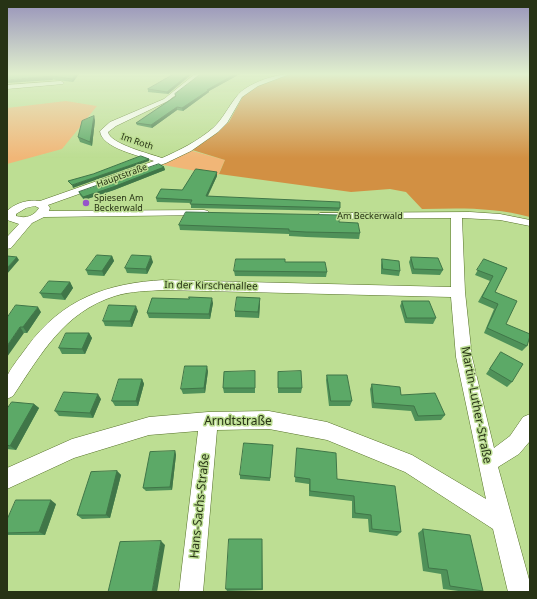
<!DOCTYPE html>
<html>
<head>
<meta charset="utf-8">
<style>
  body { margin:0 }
  #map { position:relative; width:537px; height:599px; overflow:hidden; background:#bdde93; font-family:"Noto Sans",sans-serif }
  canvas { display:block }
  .frame { position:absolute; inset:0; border:8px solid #273315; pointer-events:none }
</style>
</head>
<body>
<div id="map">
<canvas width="537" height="599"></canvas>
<div class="frame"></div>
</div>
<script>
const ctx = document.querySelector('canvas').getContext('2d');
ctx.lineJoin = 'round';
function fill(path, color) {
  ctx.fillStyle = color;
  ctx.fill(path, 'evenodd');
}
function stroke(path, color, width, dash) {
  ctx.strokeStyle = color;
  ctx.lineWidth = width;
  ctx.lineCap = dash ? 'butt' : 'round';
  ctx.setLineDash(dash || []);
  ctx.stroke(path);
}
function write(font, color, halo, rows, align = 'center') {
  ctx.font = font + ' "Noto Sans",sans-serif';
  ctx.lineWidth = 3;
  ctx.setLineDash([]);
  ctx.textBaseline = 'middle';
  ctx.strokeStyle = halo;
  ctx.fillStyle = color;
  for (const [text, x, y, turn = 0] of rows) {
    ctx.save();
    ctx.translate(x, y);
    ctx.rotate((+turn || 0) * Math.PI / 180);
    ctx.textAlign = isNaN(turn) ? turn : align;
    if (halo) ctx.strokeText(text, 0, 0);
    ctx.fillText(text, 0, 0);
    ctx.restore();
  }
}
fill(new Path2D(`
  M66,101L97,106L62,149L7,164V108Z
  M189,150L225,160L218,175L158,164Z`), '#f1b677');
fill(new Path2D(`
  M291,74H530V217C494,207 459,208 422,209L406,192L390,189L351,192L219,174L225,160L189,149L202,142L229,122L243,96L257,85Z`), '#d29043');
const minor = new Path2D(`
  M195,74H202L168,101L116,126L108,132C110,144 151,154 162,158C180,150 198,141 213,128C223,119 228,107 237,96C246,84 275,74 290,74L258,86L242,97L227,123L218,132L191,151L166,163L48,205L50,208L49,211L204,210L208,211L209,213L208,215L44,217L32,223L11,248L7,249V237L19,224L7,220V211C15,203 29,199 40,201L154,161C141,156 101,148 100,131L110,122L164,99ZM35,206L39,208C34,216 26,219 16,216V214L26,208Z
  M61,81L64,83L63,84L7,89V85Z
  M470,212L500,214L530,220V226L500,220L462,218L465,292L472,357L494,448L510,436L523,417L530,414V441L519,454L498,467L530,583V592H508L493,529L405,472L327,440L269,429L217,430L203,592H179L198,431L149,435L74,458L7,489V468L72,439L149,417L208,412L269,411L327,422L412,455L486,499L456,357L451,297L164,290C148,291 131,291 115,296C64,312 41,354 13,396L7,399C7,392 6,384 7,377C9,370 22,354 27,347C62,299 107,283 164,280L451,287V218L320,219L315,216L320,213Z`);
stroke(minor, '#557028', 1);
fill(minor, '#fff');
fill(new Path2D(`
  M7,74H79L73,82Z
  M169,74H192L168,94L148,92V89L172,75Z
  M201,74H240L209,91V92L183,111L177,110L152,128L137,125L136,123L176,96L175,94Z
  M95,120L92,146L80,142L78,137Z
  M164,167L165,170L114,190L84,200L80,195L79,192Z
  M217,176L208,196L340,208L339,211L191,208V203L157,202L156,198L182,190Z
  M339,222L360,233L359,239L306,237L289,236V234L180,230L179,225Z
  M112,256L114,261L104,276L88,275L86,270Z
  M411,257L443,270L440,275L412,274L409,262Z
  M382,259L400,271L399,276L381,274V265Z
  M484,259L507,268L495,292L506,324L527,346L522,351L484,333L494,309L478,302L490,281L475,275Z
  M153,262L147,274L127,273L125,268Z
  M285,262L327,272L326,277L235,276L234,271Z
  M70,282L73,288L65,300L43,298L40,293Z
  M402,301L436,318L433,324L405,323L400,306Z
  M213,303L210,319L149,318L147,313Z
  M260,303L259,318L235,317V311Z
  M138,311L132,327L105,326L103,321Z
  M41,312L27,333H24L7,318Z
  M89,333L92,338L85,354H62L59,348Z
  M501,352L512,382L507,387L486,374Z
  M208,371L205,393L183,394L181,389Z
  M255,371V393H224L223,388Z
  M327,375L352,401L350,406H329L326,380Z
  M278,377L302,388L301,393H278Z
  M142,379L144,384L138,406H115L112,401Z
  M372,384L401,395L445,415L441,420L415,421L411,411L372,408L370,389Z
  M101,399L93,418L59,416L55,411Z
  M34,404L39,408L16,450L7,449V409Z
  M273,445L270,481L240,479V475Z
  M297,448L337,479L401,532L397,536L369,532L368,519L352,518V501L309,496V484L295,482Z
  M175,451L176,455L172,490L146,491L143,488Z
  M117,471L121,475L110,518L82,519L77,515Z
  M56,504L45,535H7V520Z
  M423,529L483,591L479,592H466L443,589L441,574L423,571L418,533Z
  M262,539L263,590L227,591L226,589Z`), '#4f9159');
fill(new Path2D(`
  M76,74H79L73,82L72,79Z
  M189,74H192L168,94L167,92Z
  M235,74H240L209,91V92L183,111L182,108L207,90Z
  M52,76L53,80L7,83V80Z
  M177,107V110L152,128L151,125Z
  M94,116L95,120L92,146L90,142Z
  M149,159V161L73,188L72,185Z
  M164,167L165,170L114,190L84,200L83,197Z
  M217,172V176L206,199V196Z
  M112,256L114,261L104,276L102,271Z
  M151,256L153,262L147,274L146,269Z
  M17,257L19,260L7,274V268Z
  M70,282L73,288L65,300L61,294Z
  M212,298L213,303L210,319L209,314Z
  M260,298V303L259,318L258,312Z
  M136,306L138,311L132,327L130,321Z
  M38,307L41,312L27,333L23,327Z
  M20,327L24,333L7,357V346Z
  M89,333L92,338L85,354L82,349Z
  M207,366L208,371L205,393L204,388Z
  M142,379L144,384L138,406L136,401Z
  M98,394L101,399L93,418L90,413Z
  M34,404L39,408L16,450L10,446Z
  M175,451L176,455L172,490L170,487Z
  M117,471L121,475L110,518L106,515Z
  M51,500L56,504L45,535L39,532Z
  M161,541L165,545L157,592H152Z`), '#407648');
const building = new Path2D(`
  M7,74H76L72,79L52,76L7,80Z
  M174,74H189L167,92L148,89Z
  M201,74H235L207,90H209L182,108L177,107L151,125L136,123L176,96L175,94Z
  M94,116L90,142L78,137L82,121Z
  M141,156L149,159L72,185L68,181L93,174Z
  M159,164L164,167L113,187L83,197L79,192Z
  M196,169L217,172L206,196L340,202V208L190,204L192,200L156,198L161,189L182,190Z
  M186,212L339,215V222L358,223L360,233L306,232L289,231V229L179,225Z
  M97,255L112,256L102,271L86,270Z
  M132,255L151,256L146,269L125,268Z
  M7,256L17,257L7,268Z
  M411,257L438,258L443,270L414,269Z
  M236,259H285V262H325L327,272L234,271Z
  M382,259L399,261L400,271L383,269Z
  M484,259L507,268L495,292L517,301L506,324L530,334V336L527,346L487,328L498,304L482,297L493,276L477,270Z
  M49,281L70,282L61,294L40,293Z
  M189,297L212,298L209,314L147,313L152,298L189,299Z
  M237,297L260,298L258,312L235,311Z
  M402,301H429L436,318H407Z
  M16,305L38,307L23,327H20L7,346V318Z
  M109,305L136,306L130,321H103Z
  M66,333H89L82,349L59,348Z
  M501,352L523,364L512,382L490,369Z
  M185,366H207L204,388L181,389Z
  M255,371V388H223L224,372Z
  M301,371L302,388H278V372Z
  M327,375H347L352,401H331Z
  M119,379H142L136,401H112Z
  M372,384L400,387L401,395L435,393L445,415L418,416L414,406L374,403Z
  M64,392L98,394L90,413L55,411Z
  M12,402L34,404L10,446L7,445V409Z
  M244,443L273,445L270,478L240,475Z
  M297,448L336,453L337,479L395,486L401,532L372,529L371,515L355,513L354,496L310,491V479L295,477Z
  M175,451L170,487L143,488L150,452Z
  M117,471L106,515H77L91,472Z
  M16,500H51L39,532L7,533V520Z
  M423,529L470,535L483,591L450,586L447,570L429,568Z
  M229,539H262V589H226Z
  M161,541L152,592H108L120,542Z`);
fill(building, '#5ca967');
stroke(building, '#407648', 1);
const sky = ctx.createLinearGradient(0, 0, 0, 158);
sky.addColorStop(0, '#9792ba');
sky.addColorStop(0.47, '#e1f0ce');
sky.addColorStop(1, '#e1f0ce00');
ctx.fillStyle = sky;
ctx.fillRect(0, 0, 537, 158);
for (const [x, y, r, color] of [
  [86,203,4,"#9655ca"]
]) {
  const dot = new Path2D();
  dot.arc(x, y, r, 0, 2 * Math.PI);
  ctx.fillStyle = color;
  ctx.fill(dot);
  stroke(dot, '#bdde93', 1.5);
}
write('9px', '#273315', '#bdde93', [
  ["Im Roth",137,142,19],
  ["Hauptstraße",122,176,-20],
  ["Am Beckerwald",370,216]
]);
write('9px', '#273315', '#bdde93', [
  ["Spiesen Am",94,198],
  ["Beckerwald",94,208]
], 'left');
write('10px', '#273315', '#bdde93', [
  ["In der Kirschenallee",211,286,1]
]);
write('12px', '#273315', '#bdde93', [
  ["Martin-Luther-Straße",476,405,79],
  ["Arndtstraße",238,422],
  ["Hans-Sachs-Straße",200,506,-84]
]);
</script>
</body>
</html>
